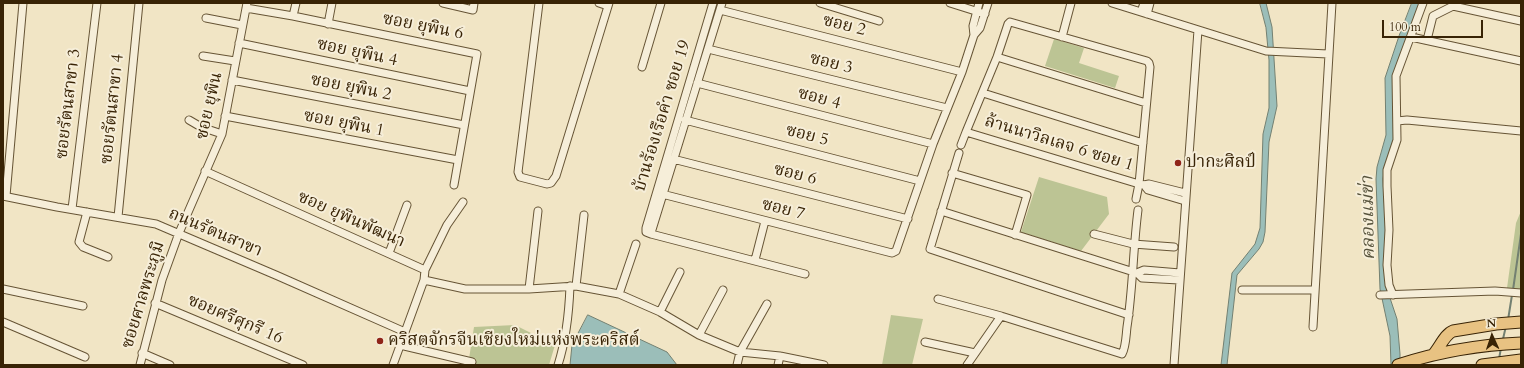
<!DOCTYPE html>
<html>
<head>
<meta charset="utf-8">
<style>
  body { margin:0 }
  #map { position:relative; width:1524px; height:368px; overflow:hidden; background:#f1e5c5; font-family:Cardo,serif }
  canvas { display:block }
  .frame { position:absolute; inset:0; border:4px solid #382305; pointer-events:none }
  .north { position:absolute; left:1472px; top:316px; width:40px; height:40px; -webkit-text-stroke:3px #f6eed9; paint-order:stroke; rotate:357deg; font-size:11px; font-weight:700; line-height:16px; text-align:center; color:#382305 }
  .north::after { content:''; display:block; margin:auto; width:14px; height:18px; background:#382305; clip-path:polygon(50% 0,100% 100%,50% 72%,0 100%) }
  .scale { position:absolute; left:1382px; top:20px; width:101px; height:18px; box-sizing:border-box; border:2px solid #382305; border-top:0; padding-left:5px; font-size:12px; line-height:14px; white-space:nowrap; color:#382305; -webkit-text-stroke:3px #f6eed9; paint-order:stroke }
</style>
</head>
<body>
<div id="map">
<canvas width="1524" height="368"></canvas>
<div class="frame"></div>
<div class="north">N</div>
<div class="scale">100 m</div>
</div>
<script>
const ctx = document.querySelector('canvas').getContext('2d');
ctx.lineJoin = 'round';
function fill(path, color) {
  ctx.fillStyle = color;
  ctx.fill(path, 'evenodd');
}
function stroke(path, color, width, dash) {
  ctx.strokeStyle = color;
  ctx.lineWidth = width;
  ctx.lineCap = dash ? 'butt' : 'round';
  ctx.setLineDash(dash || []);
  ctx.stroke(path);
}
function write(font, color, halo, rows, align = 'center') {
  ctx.font = font + ' Cardo,"Noto Serif Thai",serif';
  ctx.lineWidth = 4;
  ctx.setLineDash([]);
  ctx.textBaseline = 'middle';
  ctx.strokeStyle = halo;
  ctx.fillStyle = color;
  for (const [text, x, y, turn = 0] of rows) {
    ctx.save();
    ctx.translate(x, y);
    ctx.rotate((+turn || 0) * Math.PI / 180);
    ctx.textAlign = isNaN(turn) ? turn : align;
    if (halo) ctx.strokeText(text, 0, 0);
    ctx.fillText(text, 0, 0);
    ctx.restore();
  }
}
fill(new Path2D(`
  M1054,39L1084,48L1079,63L1119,76L1115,88L1045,66Z
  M1039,177L1107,197L1109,214L1081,251L1021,232Z
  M1521,211V289L1507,288L1516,223Z
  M891,315L923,319L912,365H882Z
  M515,325L555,345L549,365H468L474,327Z`), '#bcc494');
const water = new Path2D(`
  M1260,3H1266L1272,27L1277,106L1269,142L1265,232L1263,242L1259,249L1237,275L1227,365H1221L1232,273L1255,244L1260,228L1263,134L1269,108V60L1266,28Z
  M1412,3H1422L1395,72V140L1385,166L1383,179L1390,298L1397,319L1400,354V365H1391L1390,336L1380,289L1376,179L1377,167L1386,135L1385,78L1399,36Z
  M588,315L667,352L677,365H570L572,345Z`);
fill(water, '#9bbeb9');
stroke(water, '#738071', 1);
stroke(new Path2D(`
  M1513,290L1521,234
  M1508,320L1512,295
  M1503,339L1506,326
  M1499,359L1501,348`), '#738071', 2);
const minor = new Path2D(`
  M443,3L473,10L474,3
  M539,3L518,172L520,177L547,184L551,183L556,176L609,3
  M599,3L608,6
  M722,3L651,233V234L805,274
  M820,3L879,21
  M950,3L985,14
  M1112,3L1266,51L1328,54
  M246,8L293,16L477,54L454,185
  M720,10L962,72
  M1141,12L1144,3
  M1147,14L1150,3
  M293,16L296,3
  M206,18L242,25
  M328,24L332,3
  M974,35L973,26L979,3
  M1062,37L1071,3
  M1411,37L1521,61
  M1427,40L1433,16L1453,6L1521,21
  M239,43L470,91
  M708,49L947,108
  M203,56L235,61
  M997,57L1146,103
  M642,67L661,3
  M232,80L464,125
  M697,83L933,144
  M983,93L1143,143
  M225,116L458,160
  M189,120L201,127L222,134
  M685,120L920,181
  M1397,121L1407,120L1521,131
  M966,132L1139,184L1144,185L1149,184L1185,193
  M961,145L966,132L997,57L1008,24L1010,22L1147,61L1149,63L1150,67L1139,184L1136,199
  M959,153L930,249L1129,315
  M673,159L908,219
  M205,171L425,270
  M952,173L1027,195L1015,235
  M1144,185L1148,190L1185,201
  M662,194L888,252L892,253L896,251L933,144L962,72L974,35L980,28L988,3
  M3,196L57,207L156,224L278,276L405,332
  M6,196L23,3
  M72,209L97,3
  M941,211L1137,273L1142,278L1179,280
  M87,212L79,242L83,247L108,257
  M118,217L139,3
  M651,234L646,232V228L713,3
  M1094,234L1133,244L1174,247
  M389,253L407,205
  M755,260L765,221
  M1137,273L1144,270L1180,273
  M424,280L465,289H529L576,286L619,294L660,312L699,335L740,352L780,356L824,365
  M576,286L584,215
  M3,289L83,306
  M529,289L538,211
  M1242,290H1315
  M619,294L636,244
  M1380,295L1495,291L1521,293
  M1393,295L1389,285L1387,265L1389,230L1387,186V170L1397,140L1396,76L1423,3
  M938,299L1001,316L1122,354C1126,347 1126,335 1127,327C1133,288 1133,249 1138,210
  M155,303L303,365
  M660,312L680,272
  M3,322L85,357
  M1313,327L1332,3
  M699,335L723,290
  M925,342L975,353
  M400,345L472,362
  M142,353L170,365
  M140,365L162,280L179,233L222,134L247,3
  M393,365L424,280L425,270L447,225L463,202
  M558,365C566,340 569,313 570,286
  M737,365L740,352L767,304
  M778,365L780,356
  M967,365L1001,316
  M1174,365L1198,30`);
const primary = new Path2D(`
  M1433,355C1440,347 1445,334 1453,331L1496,324L1521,322
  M1398,365C1437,352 1479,345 1521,343
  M1482,365L1521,360`);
stroke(minor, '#665435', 9);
stroke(primary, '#382305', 13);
stroke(minor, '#f6eed9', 7);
stroke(primary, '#e8c282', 11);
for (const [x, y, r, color] of [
  [1178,163,4,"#8f2418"],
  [380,341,4,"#8f2418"]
]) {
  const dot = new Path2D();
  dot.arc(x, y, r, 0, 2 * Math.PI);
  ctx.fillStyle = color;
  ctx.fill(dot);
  stroke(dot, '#f6eed9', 1.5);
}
write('17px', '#382305', '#f6eed9', [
  ["ซอย 2",844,26,14],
  ["ซอย ยุพิน 6",423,27,11],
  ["ซอย ยุพิน 4",357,53,12],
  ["ซอย 3",831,64,14],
  ["ซอย ยุพิน 2",351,88,11],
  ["ซอย 4",819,99,15],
  ["ซอยรัตนสาขา 3",69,104,-83],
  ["ซอย ยุพิน",210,106,-77],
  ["ซอยรัตนสาขา 4",113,109,-84],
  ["บ้านร้องเรือคำ ซอย 19",663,116,-73],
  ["ซอย ยุพิน 1",344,124,11],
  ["ซอย 5",807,136,14],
  ["ล้านนาวิลเลจ 6 ซอย 1",1059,144,17],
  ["ซอย 6",795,175,14],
  ["ซอย 7",783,210,14],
  ["ซอย ยุพินพัฒนา",351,220,24],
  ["ถนนรัตนสาขา",215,233,23],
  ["ซอยศาลพระภูมิ",144,295,-73],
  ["ซอยศรีศุกรี 16",235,320,23]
]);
write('17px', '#382305', '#f6eed9', [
  ["ปากะศิลป์",1186,163],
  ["คริสตจักรจีนเชียงใหม่แห่งพระคริสต์",388,341]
], 'left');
write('italic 18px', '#56523b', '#f6eed9', [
  ["คลองแม่ข่า",1369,218,-91]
]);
</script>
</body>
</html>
